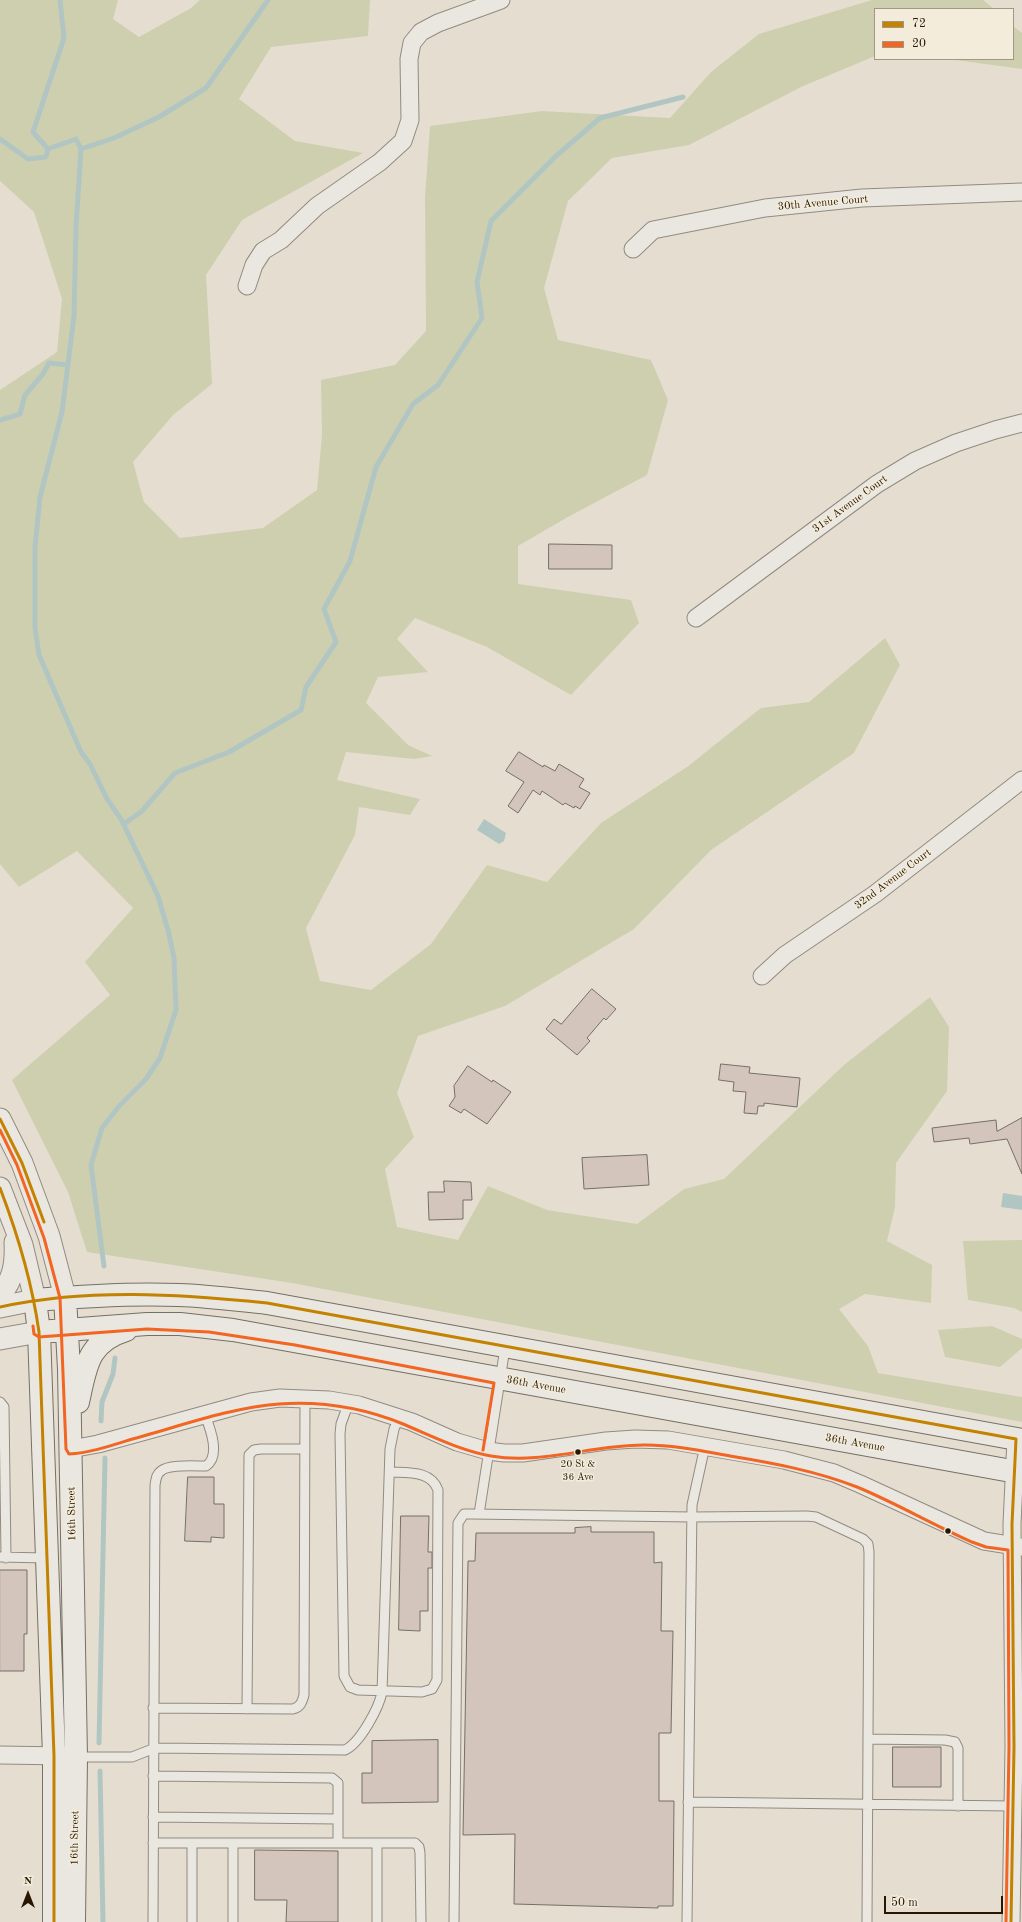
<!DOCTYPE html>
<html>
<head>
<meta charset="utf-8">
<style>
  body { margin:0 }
  #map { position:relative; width:1022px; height:1922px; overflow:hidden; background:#e5ded0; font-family:"Old Standard TT",serif }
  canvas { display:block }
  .legend { position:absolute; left:874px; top:8px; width:140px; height:52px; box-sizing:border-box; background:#f3ecdb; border:1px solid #a29684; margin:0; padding:5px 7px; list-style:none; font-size:12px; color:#281601 }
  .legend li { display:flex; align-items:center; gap:8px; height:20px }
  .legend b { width:20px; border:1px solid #a29684 }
  .north { position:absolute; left:8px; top:1874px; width:40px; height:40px; -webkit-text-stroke:3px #f3ecdb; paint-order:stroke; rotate:0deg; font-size:11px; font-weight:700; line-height:16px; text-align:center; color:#281601 }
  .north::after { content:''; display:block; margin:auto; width:14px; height:18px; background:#281601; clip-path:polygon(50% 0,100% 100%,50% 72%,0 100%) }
  .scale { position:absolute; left:884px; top:1896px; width:119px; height:18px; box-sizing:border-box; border:2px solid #281601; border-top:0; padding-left:5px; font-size:12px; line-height:14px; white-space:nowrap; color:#281601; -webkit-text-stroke:3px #f3ecdb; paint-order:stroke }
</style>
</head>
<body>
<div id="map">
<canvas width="1022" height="1922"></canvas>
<ul class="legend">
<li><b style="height:5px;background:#c38200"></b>72</li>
<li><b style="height:5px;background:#f26522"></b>20</li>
</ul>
<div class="north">N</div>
<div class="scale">50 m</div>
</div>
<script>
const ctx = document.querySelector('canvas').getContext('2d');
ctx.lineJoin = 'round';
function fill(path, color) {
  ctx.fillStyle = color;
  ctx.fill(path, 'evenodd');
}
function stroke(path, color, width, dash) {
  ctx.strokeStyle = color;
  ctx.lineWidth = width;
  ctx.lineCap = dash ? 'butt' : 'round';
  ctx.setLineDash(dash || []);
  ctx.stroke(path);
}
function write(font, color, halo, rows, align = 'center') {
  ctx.font = font + ' "Old Standard TT",serif';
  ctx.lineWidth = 3;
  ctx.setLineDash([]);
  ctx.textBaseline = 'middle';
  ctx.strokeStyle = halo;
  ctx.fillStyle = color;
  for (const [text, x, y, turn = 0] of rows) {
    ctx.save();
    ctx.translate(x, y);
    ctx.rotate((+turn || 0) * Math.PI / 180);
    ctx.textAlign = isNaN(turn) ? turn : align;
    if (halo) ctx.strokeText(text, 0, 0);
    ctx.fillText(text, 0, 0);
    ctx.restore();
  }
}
fill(new Path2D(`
  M0,0H118L113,19L139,37L191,8L200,0H370L368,36L271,47L239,99L295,141L363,153L242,220L206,275L212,384L173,415L133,462L144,502L180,538L263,528L317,490L322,435L321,380L395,365L426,331L425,197L430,126L542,111L670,118L711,72L759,34L872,0H983L994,9H875V56L801,87L689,145L612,158L568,201L544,288L558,340L651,360L668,400L647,475L566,518L518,546V584L631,600L639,623L571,695L487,647L415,618L397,639L428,672L378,677L366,703L408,745L432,756L414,759L346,752L337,780L420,799L410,815L359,807L355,835L306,928L320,981L371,990L431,944L487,865L547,882L601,823L687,767L761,708L809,702L885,638L900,665L854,753L711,850L634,929L505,1006L418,1036L397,1093L414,1137L385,1169L397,1227L458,1240L488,1186L547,1210L637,1224L684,1189L724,1179L844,1065L930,997L949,1027L947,1091L896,1163L895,1207L887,1241L932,1265L931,1303L865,1294L839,1309L868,1346L878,1373L1022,1397V1422L292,1283L87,1252L68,1192L12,1080L110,995L85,962L133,908L77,851L19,887L0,864V390L57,352L62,299L34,212L0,181Z
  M1013,26L1022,33V69L948,59H1013Z
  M1022,1240V1312L1014,1308L968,1300L963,1241Z
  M992,1326L1022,1339V1348L1000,1367L945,1357L938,1330Z`), '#cecfaf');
fill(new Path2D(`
  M484,819L506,833L504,841L499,844L477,830Z
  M1003,1193L1022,1196V1210L1001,1207Z`), '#b1c6c3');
stroke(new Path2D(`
  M60,0L64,38L33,132L48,149L76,139L81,149L76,227L74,316L62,412L40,497L35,547V628L39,655L81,752L90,764L107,799L121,819L158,896L169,934L174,958L176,1010L160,1058L146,1079L120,1105L102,1128L91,1165L104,1266
  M0,139L28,159L46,157L48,149
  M81,149L114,138L159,117L206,88L268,0
  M0,420L20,414L25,395L43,374L49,363L68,365
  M124,824L142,811L175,773L229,752L301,710L306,687L336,642L324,609L350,561L376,467L413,404L438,385L482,318L477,282L491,221L556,156L600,118L683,97
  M101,1421L102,1402L113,1374L115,1358
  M99,1743L105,1458
  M100,1771L103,1922`), '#b1c6c3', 5);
const building = new Path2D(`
  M549,544L612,545V569H549Z
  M519,752L543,767L544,765L555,771L559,764L584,779L579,787L590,793L580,809L575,806L574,808L565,803L563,805L542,791L540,795L533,790L518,813L508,806L524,782L506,771Z
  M592,989L616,1009L606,1020L604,1018L587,1038L590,1041L577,1055L546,1029L554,1019L561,1024Z
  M721,1064L750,1067L749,1073L800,1078L797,1107L764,1103V1106H758L757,1114L744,1113L746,1092L733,1091L734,1082L719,1080Z
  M468,1066L492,1082L493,1080L511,1092L487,1124L464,1109L461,1113L449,1106L455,1097L454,1086Z
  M1022,1118V1174L1007,1139L970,1144L969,1138L934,1142L932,1128L996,1120L997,1131Z
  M647,1155L649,1185L584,1189L582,1158Z
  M444,1181L471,1182L472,1200H463V1219L429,1220L428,1192H444Z
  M188,1477H214V1504H224V1538L211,1537V1542L185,1541Z
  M401,1516H429L428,1552H432V1568H428V1611H420V1631L399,1630Z
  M591,1527V1532H654V1563L662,1562L661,1631H673L671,1733H659V1801H674L673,1906H658V1908L514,1904L515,1834L463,1835L468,1561H475L476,1533H575V1528Z
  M0,1570H27V1634H24V1671H0Z
  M438,1740V1802L362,1803V1773H372V1741Z
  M893,1747H941V1787H893Z
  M255,1850L338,1851V1922H286L287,1900H255Z`);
fill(building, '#d3c5bb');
stroke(building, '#766f65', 1);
const service = new Path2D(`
  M0,1402L4,1407L6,1558
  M349,1402L341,1424L340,1434L344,1676L350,1687L358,1690L422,1692L432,1689L437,1680L438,1490C431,1470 407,1473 390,1472
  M479,1514L505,1348
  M0,1557L45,1558
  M153,1708L293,1709C300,1707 302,1703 304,1695L305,1398
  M247,1709L249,1455L254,1450L261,1449H305
  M868,1739L945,1740L955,1742L958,1748V1806
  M76,1757H132L155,1748L345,1750C360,1743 379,1708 382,1692L390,1449L394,1429L399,1418
  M153,1776L332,1778L338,1783V1843
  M688,1802L1012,1806
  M153,1817L338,1819
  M153,1843H415L419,1847L420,1853L421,1922
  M192,1843V1922
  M233,1843V1922
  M377,1843V1922
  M153,1922L155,1485C156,1480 156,1474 161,1471C168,1464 196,1466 206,1466C221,1456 210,1428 205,1415
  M454,1922L458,1523L464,1514H471L692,1517L807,1516L816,1517L863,1539L868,1544L869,1552L867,1922
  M687,1922L692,1505L705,1446`);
const minor = new Path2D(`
  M633,249L653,230L765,208L862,198L1022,192
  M247,286L254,265L263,251L281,240L317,206L380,162L403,141L410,120L409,59L412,43L421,32L438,23L501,0
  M696,618L877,484L915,461L956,443L995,430L1022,423
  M762,976L785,955L875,894L1022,780
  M71,1449L98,1444L251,1402L280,1398L329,1400L359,1405L412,1422L457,1442L488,1451L504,1453H523L606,1441L635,1439L668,1440L784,1460L834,1473L860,1484L984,1541L1022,1547
  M0,1755L66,1756
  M1011,1922L1014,1747L1012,1524L1016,1439`);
const tertiary = new Path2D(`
  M0,1119L22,1163L49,1236L65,1297
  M0,1188L22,1245L35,1300L0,1307
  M0,1295C14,1279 16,1262 15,1242
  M0,1339L39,1332`);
const secondary = new Path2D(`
  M65,1297L69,1369L76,1757L74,1922
  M39,1332L147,1324H180L233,1330L1022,1473
  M78,1402C86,1367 87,1342 126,1330
  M54,1922V1756L39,1332L35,1300C83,1296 131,1293 179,1295C208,1296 237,1300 267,1303L1022,1440`);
stroke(service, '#918b80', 11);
stroke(minor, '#918b80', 19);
stroke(tertiary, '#918b80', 23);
stroke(secondary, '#766f65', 24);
stroke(service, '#eae7e0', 9);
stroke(minor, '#eae7e0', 17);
stroke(tertiary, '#eae7e0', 21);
stroke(secondary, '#eae7e0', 22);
stroke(new Path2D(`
  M0,1119L22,1163L44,1222
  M0,1188C18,1235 32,1282 39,1332L54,1756V1922
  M0,1307C87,1288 179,1294 267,1303L1016,1439L1012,1524L1014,1747L1011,1922`), '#c38200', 3);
stroke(new Path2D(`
  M0,1130L17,1165L44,1238L60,1298L66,1449L69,1454C89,1453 110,1446 129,1440C178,1427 228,1408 279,1404C322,1401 364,1408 403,1424C432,1436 461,1451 491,1456C543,1465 594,1444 646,1445C674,1445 702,1451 730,1456C773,1463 816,1471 857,1487C896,1503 933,1525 972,1542L986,1547L1008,1550L1009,1747L1006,1922
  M33,1326L34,1334L39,1337L147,1329L209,1332L295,1345L494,1383L483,1450`), '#f26522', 3);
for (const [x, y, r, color] of [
  [578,1452,3.5,"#281601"],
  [948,1531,3.5,"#281601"]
]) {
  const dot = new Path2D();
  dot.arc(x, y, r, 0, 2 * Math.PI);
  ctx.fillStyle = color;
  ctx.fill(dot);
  stroke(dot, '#f3ecdb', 1.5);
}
write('10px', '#281601', '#f3ecdb', [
  ["20 St &",578,1464],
  ["36 Ave",578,1477]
]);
write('11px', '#281601', '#f3ecdb', [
  ["30th Avenue Court",823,203,-5],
  ["31st Avenue Court",850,504,-36],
  ["32nd Avenue Court",893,879,-37],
  ["36th Avenue",536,1385,10],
  ["36th Avenue",855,1443,10],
  ["16th Street",72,1514,-91],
  ["16th Street",75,1838,-89]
]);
</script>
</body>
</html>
